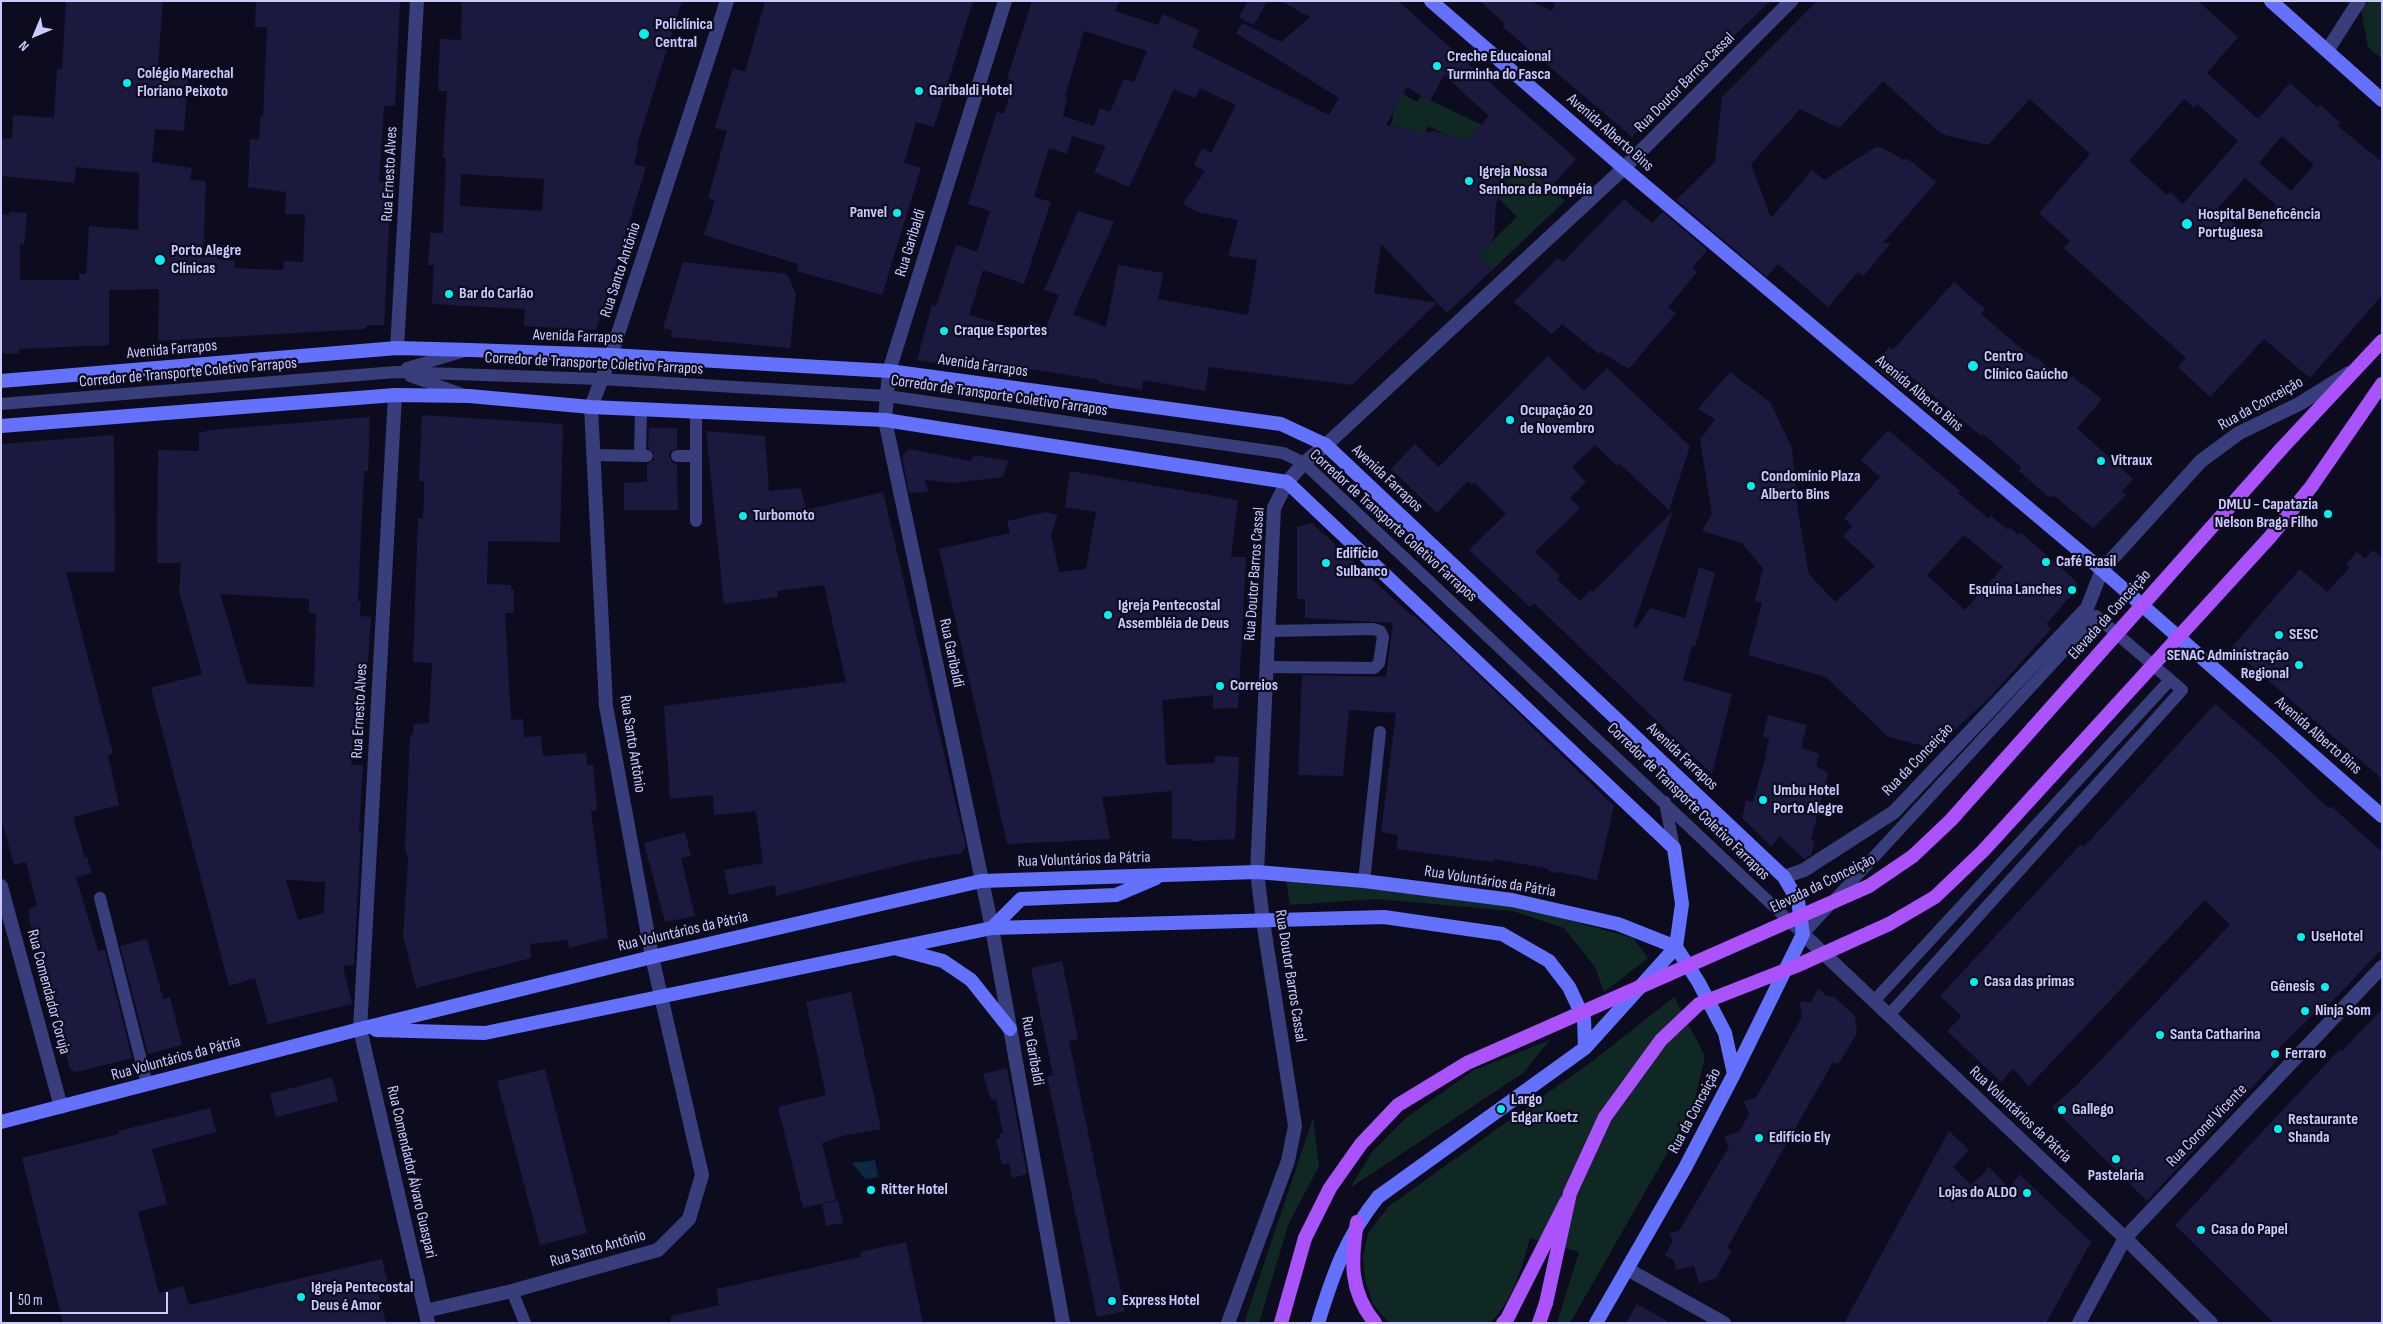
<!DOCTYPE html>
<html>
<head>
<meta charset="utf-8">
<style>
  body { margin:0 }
  #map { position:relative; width:2383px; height:1324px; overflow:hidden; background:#0d0c1e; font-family:"Sofia Sans Condensed",sans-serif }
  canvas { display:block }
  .frame { position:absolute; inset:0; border:2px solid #cacafe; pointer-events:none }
  .north { position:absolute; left:10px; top:10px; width:50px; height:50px; -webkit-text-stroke:4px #0d0c1e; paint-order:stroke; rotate:225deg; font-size:14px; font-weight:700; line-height:20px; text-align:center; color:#cacafe }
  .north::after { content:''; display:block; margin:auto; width:18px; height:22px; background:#cacafe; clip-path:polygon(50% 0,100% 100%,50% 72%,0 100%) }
  .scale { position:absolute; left:10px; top:1292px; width:158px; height:22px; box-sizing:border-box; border:2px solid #cacafe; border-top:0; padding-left:6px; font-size:15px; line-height:18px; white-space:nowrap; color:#cacafe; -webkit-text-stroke:4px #0d0c1e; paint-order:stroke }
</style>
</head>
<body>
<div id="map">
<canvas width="2383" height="1324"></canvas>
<div class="frame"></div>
<div class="north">N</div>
<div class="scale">50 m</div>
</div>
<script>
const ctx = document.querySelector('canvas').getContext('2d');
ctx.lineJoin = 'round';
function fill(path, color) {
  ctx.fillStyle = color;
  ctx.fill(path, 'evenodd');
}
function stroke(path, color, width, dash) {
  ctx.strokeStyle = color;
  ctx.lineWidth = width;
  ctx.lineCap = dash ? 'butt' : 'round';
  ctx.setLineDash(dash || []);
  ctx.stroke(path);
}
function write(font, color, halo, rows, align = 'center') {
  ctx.font = font + ' "Sofia Sans Condensed",sans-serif';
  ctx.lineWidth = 4.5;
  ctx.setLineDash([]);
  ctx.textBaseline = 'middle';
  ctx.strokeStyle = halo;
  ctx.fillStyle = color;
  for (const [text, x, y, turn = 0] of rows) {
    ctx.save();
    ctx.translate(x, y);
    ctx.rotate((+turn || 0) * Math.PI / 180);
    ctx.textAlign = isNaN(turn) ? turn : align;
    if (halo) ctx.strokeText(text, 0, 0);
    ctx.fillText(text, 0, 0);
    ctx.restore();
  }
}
fill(new Path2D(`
  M2369,1H2382V59L2368,47L2361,9Z
  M1374,77L1417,102L1421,96L1482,125L1565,201L1492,270L1478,255L1517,217L1499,198L1513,168L1428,126L1426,133L1391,126L1394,109Z
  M1286,879L1514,905L1633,938L1648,958L1604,992L1595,967L1564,928L1513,911L1376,899L1290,905Z
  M1674,997L1705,1056L1695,1099L1669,1150L1570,1323H1557L1579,1252L1530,1238C1521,1269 1514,1300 1490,1323L1388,1322L1373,1304L1365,1279L1363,1257L1368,1233L1389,1206L1594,1060Z
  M1550,1040L1523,1073L1350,1188L1372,1152L1407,1117L1474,1070Z
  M1313,1118L1319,1166L1288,1225L1259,1323H1244Z`), '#102824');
fill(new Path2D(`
  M875,1160L878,1177L865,1179L852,1163Z`), '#0c2842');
fill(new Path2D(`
  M66,1H163L157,76L188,78L184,131L155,129L152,162L192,168L190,180L206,181L203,255H217V258L221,260L235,261L234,268L283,270L284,261L303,262L305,214H285L286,192L248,187L250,139L259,140L260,117H263L267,27H255L256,1H400L395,106H384L379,182L391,183L384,325H367L365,329L158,341L159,289L109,290V345L19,349V354L1,353V214L9,215L10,212L27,213L24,245L20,244V280H79V274H86L89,226L138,230L139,173L76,167L74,183L1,176V138L12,139L13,115L54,118L57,69H62Z
  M462,1H682L636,148H638L634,164L646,167L596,330L524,326L525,309L432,304L434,265H428L430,241V233H443L446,158H443L447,91H438L440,39L461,40ZM461,174L544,179L542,211L460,206Z
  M765,1H973L934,127L916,122L904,163L921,168L882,295L797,271L798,264L704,235L715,200L708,198L727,131L715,128L733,68L745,72Z
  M1032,1H1119L1115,11L1158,25L1163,14L1199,30L1192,47L1329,115L1339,98L1236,33L1242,23L1281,42L1310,17L1281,1H1398L1576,159L1551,187L1518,157L1496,203L1494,236L1490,243L1478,255L1492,270L1447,313L1381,244L1374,293L1437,303L1352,385L1209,367L1205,391L1143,380L1142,390L1098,382L1099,380L1011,366L1008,374L917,360L932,305L936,306L956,245L977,252L990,211L968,204L997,112L1004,114L1014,81L1007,79ZM1084,31L1147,51L1134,82L1124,79L1110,112L1100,108L1094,126L1063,116L1067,98L1065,97ZM1444,75L1489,116L1467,141L1434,131L1426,133L1386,125L1407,87L1430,101ZM1200,88L1236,105L1211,153L1202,148L1194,165L1205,171L1183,204L1197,212L1238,220L1228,256L1257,260L1248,315L1158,299L1163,273L1118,265L1106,327L1073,314L1114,222L1078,211L1044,290L1059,295L1046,327L1030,321L1026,331L969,315L983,270L1024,284L1051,202L1034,197L1049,148L1067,154L1072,136L1106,146L1094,172L1129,187L1174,89L1195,98Z
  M1248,1H1267L1254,25L1239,17Z
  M1480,1H1530L1552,11L1556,1H1770L1632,137L1503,27L1505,24Z
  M1817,1H2198L2238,37L2207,73L2258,119L2290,83L2318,108L2320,105L2341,123L2338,126L2382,162V295L2310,378L2264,339L2210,397L2178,367L2186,358L2064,248L2070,241L2039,213L2090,154L2030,99L1988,145L1941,134L1883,81L1839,128L1800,109L1751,164L1771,218L1812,170L1824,180L1876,147H1881L1904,160L1907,158L1936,182L1883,243H1891L1863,276L1858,272L1828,307L1778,264L1767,277L1676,200L1715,162L1722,97ZM2184,99L2194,108L2197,104L2238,141L2183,204L2170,192L2167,195L2129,161ZM2282,136L2314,165L2291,191L2259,163ZM2245,178L2276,205L2250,237L2217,209Z
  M1624,199L1652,223L1663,212L1707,250L1692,268L1697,272L1668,307L1676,313L1629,369L1601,352L1599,354L1562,324L1552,334L1514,302L1558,258L1563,262Z
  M683,262L787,274L796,294L790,348L671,337L672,330L663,328Z
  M1954,282L1985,309L1981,314L2023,350L2035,358L2036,357L2066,383L2072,376L2102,399L2077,428L2133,479L2122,491L2126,495L2093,528L2053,495L2050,498L2019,471L2021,467L1983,434L1981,436L1910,376L1899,388L1874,365L1889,347L1893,350Z
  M1548,356L1584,391L1607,368L1690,446L1669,510L1619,463L1617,466L1595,445L1572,467L1586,482L1570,498L1580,508L1535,552L1560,576L1557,579L1580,601L1591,590L1593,592L1673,511L1633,627L1637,628L1650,608L1685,618L1699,567L1715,573L1695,647L1692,646L1683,680L1732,694L1712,774L1534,603L1530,607L1469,550L1506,514L1474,482L1471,485L1468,481L1437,513L1391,469L1415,444L1439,467Z
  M1730,372L1770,402L1792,448L1798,512L1809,574L1835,602L1875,566L1843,536L1852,526L1844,518L1880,477L1861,460L1888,430L1960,491L1958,493L1989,519L1991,516L2008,530L2010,527L2018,535L2020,532L2076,581L2078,588L2046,624L2051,629L1990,697L1934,749L1887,736L1826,677L1748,655L1762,603L1755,601L1763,568L1742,543L1702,531L1712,514L1700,440L1715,419L1698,409ZM1964,535L2003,567L1965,610L1927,575Z
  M422,415L563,424L560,542L488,541L487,584L511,585V590H514V613H505L511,720L523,719L524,737L541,736L543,756L586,753L587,765H593L597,810L591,811L608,938L569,948L568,940L530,944L531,958L416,988L403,935L408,860L405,848L410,736L413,734V724L429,723L432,663L413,662L418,518L423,519L424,502V481H419Z
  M370,417L368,471H364L358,601L361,602L360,616L371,617L366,689H356L351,765H363L359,832H361L354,965L343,966L352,1004L268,1024L255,978L229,986L151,688L202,674L179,591L181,563H157L158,450L199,451V433L210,430ZM220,594L309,599V613H316L314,687L247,684ZM286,880L325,882L324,913L298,920Z
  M649,428H677V448L670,452L669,456L673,463L677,464L678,510H624V483L647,482V464L654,460V453L648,448Z
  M706,431L765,436L769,491L801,488L806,510L883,492L961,826L966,847L961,853L916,861L776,896L775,885L729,895L724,870L763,863L756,811L714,815L713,795L670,799L664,706L846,682L824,585L777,591L778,597L724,604Z
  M114,435L115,572H66L113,754L108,755L119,805L73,817L85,858L87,857L92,873L76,877L98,951L105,950L132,1058L76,1072L70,1069L61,1037L65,1036L56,1005L52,1006L28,916H30L28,909L37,906L26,862L14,865L1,818V444Z
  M909,449L971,461L974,455L1008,461L1003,477L953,483L925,480L928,492L909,493L902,456Z
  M1070,471L1238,500L1231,557H1246L1238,708L1213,709V695L1162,700L1166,765L1214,763L1215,756L1239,757L1235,839L1192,841V839H1172V791L1102,797L1110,839L1007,844L939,549L1010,533L1007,521L1046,512L1058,515L1051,534L1059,572L1086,569L1096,512L1065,507Z
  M1312,523L1412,616V614L1444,642L1614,806L1597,880L1560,872L1553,873L1546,868L1493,859V862L1397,849L1398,835L1381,832L1396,713L1349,710L1343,776L1298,775L1302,675L1386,677L1393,623L1305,618V599H1297V527Z
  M2373,550L2382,558V779L2231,648L2300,569L2327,592L2350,567L2346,564L2357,552L2365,559Z
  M2215,704L2274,755L2314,795L2329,808L2331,806L2382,852V949L2319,1015L2315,1012L2277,1050L2282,1055L2147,1201L2052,1107L2075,1087L2230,925L2205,900L2029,1086L2013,1069L2001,1082L1947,1031L1962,1016L1940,996L2080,845L2084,847Z
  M1768,715L1807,725L1801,748L1819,754L1816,766L1828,773L1811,840L1815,841L1811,855L1804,859L1780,836L1771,846L1742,818L1746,800L1753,802L1765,759L1769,738L1763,736Z
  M685,832L691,856L681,858L695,916L665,922L644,843Z
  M147,939L163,999L170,997L182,1045L148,1054L120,946Z
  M1062,961L1078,1039L1069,1041L1125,1311L1097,1317L1047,1076L1053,1075L1031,968Z
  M1818,989L1827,996H1833L1855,1016L1857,1033L1838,1065L1833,1062L1727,1248L1731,1251L1716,1278L1699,1283L1694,1266L1676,1270L1674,1260L1665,1255L1673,1241L1669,1233L1679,1231L1729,1147L1724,1136L1739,1132L1749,1114L1744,1101L1756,1098L1802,1017L1800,1002H1811Z
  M851,992L881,1129L842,1136L822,1143L836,1200L803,1208L778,1107L826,1095L806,1002Z
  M2382,1009V1323H2274L2175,1225L2340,1049L2342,1051Z
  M1007,1068L1027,1174L1012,1178L1009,1163L1002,1165L996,1139L1000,1138V1133H1003L996,1099L991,1100L983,1074Z
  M545,1069L587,1233L540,1245L497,1081Z
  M332,1077L338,1101L276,1117L270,1094Z
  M210,1108L216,1132L152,1149L167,1204L138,1212L159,1293L183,1286L189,1305L382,1259L389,1288L378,1291L386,1323H63L22,1158L119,1134L118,1131Z
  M1949,1131L1969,1150L1953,1167L1971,1185L1986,1171L1988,1166L2010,1189L2019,1174L2091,1242L2046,1323H1844Z
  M838,1201L843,1223L826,1226L822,1204Z
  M906,1242L923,1323H671V1316L719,1305L716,1289L861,1257L860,1252Z
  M1637,1304L1671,1323H1626Z`), '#1c193f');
stroke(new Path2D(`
  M407,368L465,351
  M410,376L462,394
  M1,404L396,372L601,379L887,396L1283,453L1304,463L1803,934L2096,616L2182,690L1889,1015
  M696,412V521
  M593,455L647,456
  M640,456L641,410
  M677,456H696
  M1267,667L1374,668L1379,663L1383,637L1380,631L1373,629L1268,631
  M1665,802L1674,848
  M1364,881L1380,732
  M100,898L147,1084
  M1874,1001L2170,680
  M512,1291L525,1323`), '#383d7c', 12);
stroke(new Path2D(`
  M2327,51L2359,1
  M1,886L61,1107
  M1803,934L2125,1238L2211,1323
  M360,1029L395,395
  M1228,1323L1288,1161L1295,1126L1263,921L1257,872L1274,508L1287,482`), '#383d7c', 14);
stroke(new Path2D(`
  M1005,1L889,371L885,420L992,928L1063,1323
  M397,348L417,1
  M1287,482L1304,463L1326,445L1624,168L1791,1
  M1784,877L1804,870L1894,812L2087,608L2102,570L2201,461L2239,433L2299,404L2349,373
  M360,1029L428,1323
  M1627,1269L1724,1323
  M425,1311L512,1291L658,1250L689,1219L702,1175L652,957L606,706L591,407L611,355L727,1
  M2079,1323L2125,1238L2382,967`), '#383d7c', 14);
stroke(new Path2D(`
  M1431,1L1624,168L2102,570L2382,816
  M2271,1L2382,100
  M1,381L397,348L470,350L611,355L889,371L1281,424L1326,445L1784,877L1798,901L1803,934L1734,1074L1685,1168L1596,1323
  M1,426L395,395L469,396L591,407L885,420L1287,482L1674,848L1682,904L1676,947
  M992,928L1021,899L1116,895L1156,878
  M898,949L943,961L971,980L1010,1029
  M376,1030L485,1033L992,928L1384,917L1502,934L1549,961L1569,987L1584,1019L1585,1048
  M1,1122L360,1029L652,957L981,881L1257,872L1364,881L1512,900L1618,924L1676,947L1699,983L1725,1033L1734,1074
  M1318,1323C1333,1274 1346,1237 1378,1197L1585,1048L1676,947`), '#6371fc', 14);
stroke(new Path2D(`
  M2282,448L2382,341
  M1357,1222C1351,1261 1349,1291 1375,1323
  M1281,1323L1305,1238
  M1503,1323L1507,1319L1566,1202
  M1539,1323L1546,1303`), '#aa53fc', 14);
stroke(new Path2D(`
  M1305,1238L1330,1188L1361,1144L1398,1105L1467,1063L1869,886L1913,856L1951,820L2282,448
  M1546,1303L1570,1193L1605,1117L1661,1040L1699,1004L1796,966L1889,924L1935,897L1983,851L2270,537L2311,487L2382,384`), '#aa53fc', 14);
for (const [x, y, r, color] of [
  [644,34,6,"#04f0ed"],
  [1437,66,5,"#04f0ed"],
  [127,83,5,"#04f0ed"],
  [919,91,5,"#04f0ed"],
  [1469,181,5,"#04f0ed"],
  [897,213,5,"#04f0ed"],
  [2187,224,6,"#04f0ed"],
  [160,260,6,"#04f0ed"],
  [449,294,5,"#04f0ed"],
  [944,331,5,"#04f0ed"],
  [1973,366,6,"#04f0ed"],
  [1510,420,5,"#04f0ed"],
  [2101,461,5,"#04f0ed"],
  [1751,486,5,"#04f0ed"],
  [2328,514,5,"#04f0ed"],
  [743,516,5,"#04f0ed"],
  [2046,562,5,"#04f0ed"],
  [1326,563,5,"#04f0ed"],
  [2072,590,5,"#04f0ed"],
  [1108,615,5,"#04f0ed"],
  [2279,635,5,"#04f0ed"],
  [2299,665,5,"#04f0ed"],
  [1220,686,5,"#04f0ed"],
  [1763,800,5,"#04f0ed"],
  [2301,937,5,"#04f0ed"],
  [1974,982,5,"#04f0ed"],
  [2325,987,5,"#04f0ed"],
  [2305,1011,5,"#04f0ed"],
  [2160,1035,5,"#04f0ed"],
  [2275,1054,5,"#04f0ed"],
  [1501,1109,5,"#04f0ed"],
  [2062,1110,5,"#04f0ed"],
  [2278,1129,5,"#04f0ed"],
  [1759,1138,5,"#04f0ed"],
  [2116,1159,5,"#04f0ed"],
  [871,1190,5,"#04f0ed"],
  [2027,1193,5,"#04f0ed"],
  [2201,1230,5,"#04f0ed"],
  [301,1297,5,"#04f0ed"],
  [1112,1301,5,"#04f0ed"]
]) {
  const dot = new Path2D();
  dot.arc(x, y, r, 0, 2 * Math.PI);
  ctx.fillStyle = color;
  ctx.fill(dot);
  stroke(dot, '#0d0c1e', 2);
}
write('bold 16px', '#cacafe', '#0d0c1e', [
  ["Policlínica",655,25],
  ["Central",655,43],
  ["Creche Educaional",1447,57],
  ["Turminha do Fasca",1447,75],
  ["Colégio Marechal",137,74],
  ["Floriano Peixoto",137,92],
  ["Garibaldi Hotel",929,91],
  ["Igreja Nossa",1479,172],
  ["Senhora da Pompéia",1479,190],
  ["Panvel",887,213,"right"],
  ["Hospital Beneficência",2198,215],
  ["Portuguesa",2198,233],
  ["Porto Alegre",171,251],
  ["Clínicas",171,269],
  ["Bar do Carlão",459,294],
  ["Craque Esportes",954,331],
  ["Centro",1984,357],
  ["Clínico Gaúcho",1984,375],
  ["Ocupação 20",1520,411],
  ["de Novembro",1520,429],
  ["Vitraux",2111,461],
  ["Condomínio Plaza",1761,477],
  ["Alberto Bins",1761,495],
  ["DMLU - Capatazia",2318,505,"right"],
  ["Nelson Braga Filho",2318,523,"right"],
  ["Turbomoto",753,516],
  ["Edifício",1336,554],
  ["Sulbanco",1336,572],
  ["Café Brasil",2056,562],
  ["Esquina Lanches",2062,590,"right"],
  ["Igreja Pentecostal",1118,606],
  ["Assembléia de Deus",1118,624],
  ["SESC",2289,635],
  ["SENAC Administração",2289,656,"right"],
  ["Regional",2289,674,"right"],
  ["Correios",1230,686],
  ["Umbu Hotel",1773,791],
  ["Porto Alegre",1773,809],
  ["UseHotel",2311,937],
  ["Casa das primas",1984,982],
  ["Gênesis",2315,987,"right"],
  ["Ninja Som",2315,1011],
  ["Santa Catharina",2170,1035],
  ["Ferraro",2285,1054],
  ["Largo",1511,1100],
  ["Edgar Koetz",1511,1118],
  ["Gallego",2072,1110],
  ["Restaurante",2288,1120],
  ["Shanda",2288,1138],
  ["Edifício Ely",1769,1138],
  ["Pastelaria",2116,1176,"center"],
  ["Ritter Hotel",881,1190],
  ["Lojas do ALDO",2017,1193,"right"],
  ["Casa do Papel",2211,1230],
  ["Igreja Pentecostal",311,1288],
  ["Deus é Amor",311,1306],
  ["Express Hotel",1122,1301]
], 'left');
write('16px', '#cacafe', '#0d0c1e', [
  ["Rua Doutor Barros Cassal",1685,83,-45],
  ["Avenida Alberto Bins",1610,133,41],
  ["Rua Ernesto Alves",390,174,-87],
  ["Rua Garibaldi",911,243,-73],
  ["Rua Santo Antônio",621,270,-72],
  ["Avenida Farrapos",578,337,2],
  ["Avenida Farrapos",172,350,-5],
  ["Corredor de Transporte Coletivo Farrapos",594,364,3],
  ["Avenida Farrapos",983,366,8],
  ["Corredor de Transporte Coletivo Farrapos",188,373,-5],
  ["Avenida Alberto Bins",1919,394,40],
  ["Corredor de Transporte Coletivo Farrapos",999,396,8],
  ["Rua da Conceição",2261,404,-29],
  ["Avenida Farrapos",1387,479,43],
  ["Corredor de Transporte Coletivo Farrapos",1393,526,42],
  ["Rua Doutor Barros Cassal",1255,574,-86],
  ["Elevada da Conceição",2110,615,-48],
  ["Rua Garibaldi",951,653,78],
  ["Rua Ernesto Alves",360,711,-87],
  ["Avenida Alberto Bins",2318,736,41],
  ["Rua Santo Antônio",632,744,81],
  ["Avenida Farrapos",1682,757,43],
  ["Rua da Conceição",1918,760,-46],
  ["Corredor de Transporte Coletivo Farrapos",1688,802,44],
  ["Rua Voluntários da Pátria",1084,860,-2],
  ["Rua Voluntários da Pátria",1490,882,9],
  ["Elevada da Conceição",1823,884,-26],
  ["Rua Voluntários da Pátria",683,932,-13],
  ["Rua Doutor Barros Cassal",1290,976,81],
  ["Rua Comendador Coruja",48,992,75],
  ["Rua Garibaldi",1032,1051,80],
  ["Rua Voluntários da Pátria",176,1059,-15],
  ["Rua da Conceição",1695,1111,-62],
  ["Rua Voluntários da Pátria",2020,1115,43],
  ["Rua Coronel Vicente",2207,1126,-46],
  ["Rua Comendador Álvaro Guaspari",411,1172,77],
  ["Rua Santo Antônio",598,1249,-16]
]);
</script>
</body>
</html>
